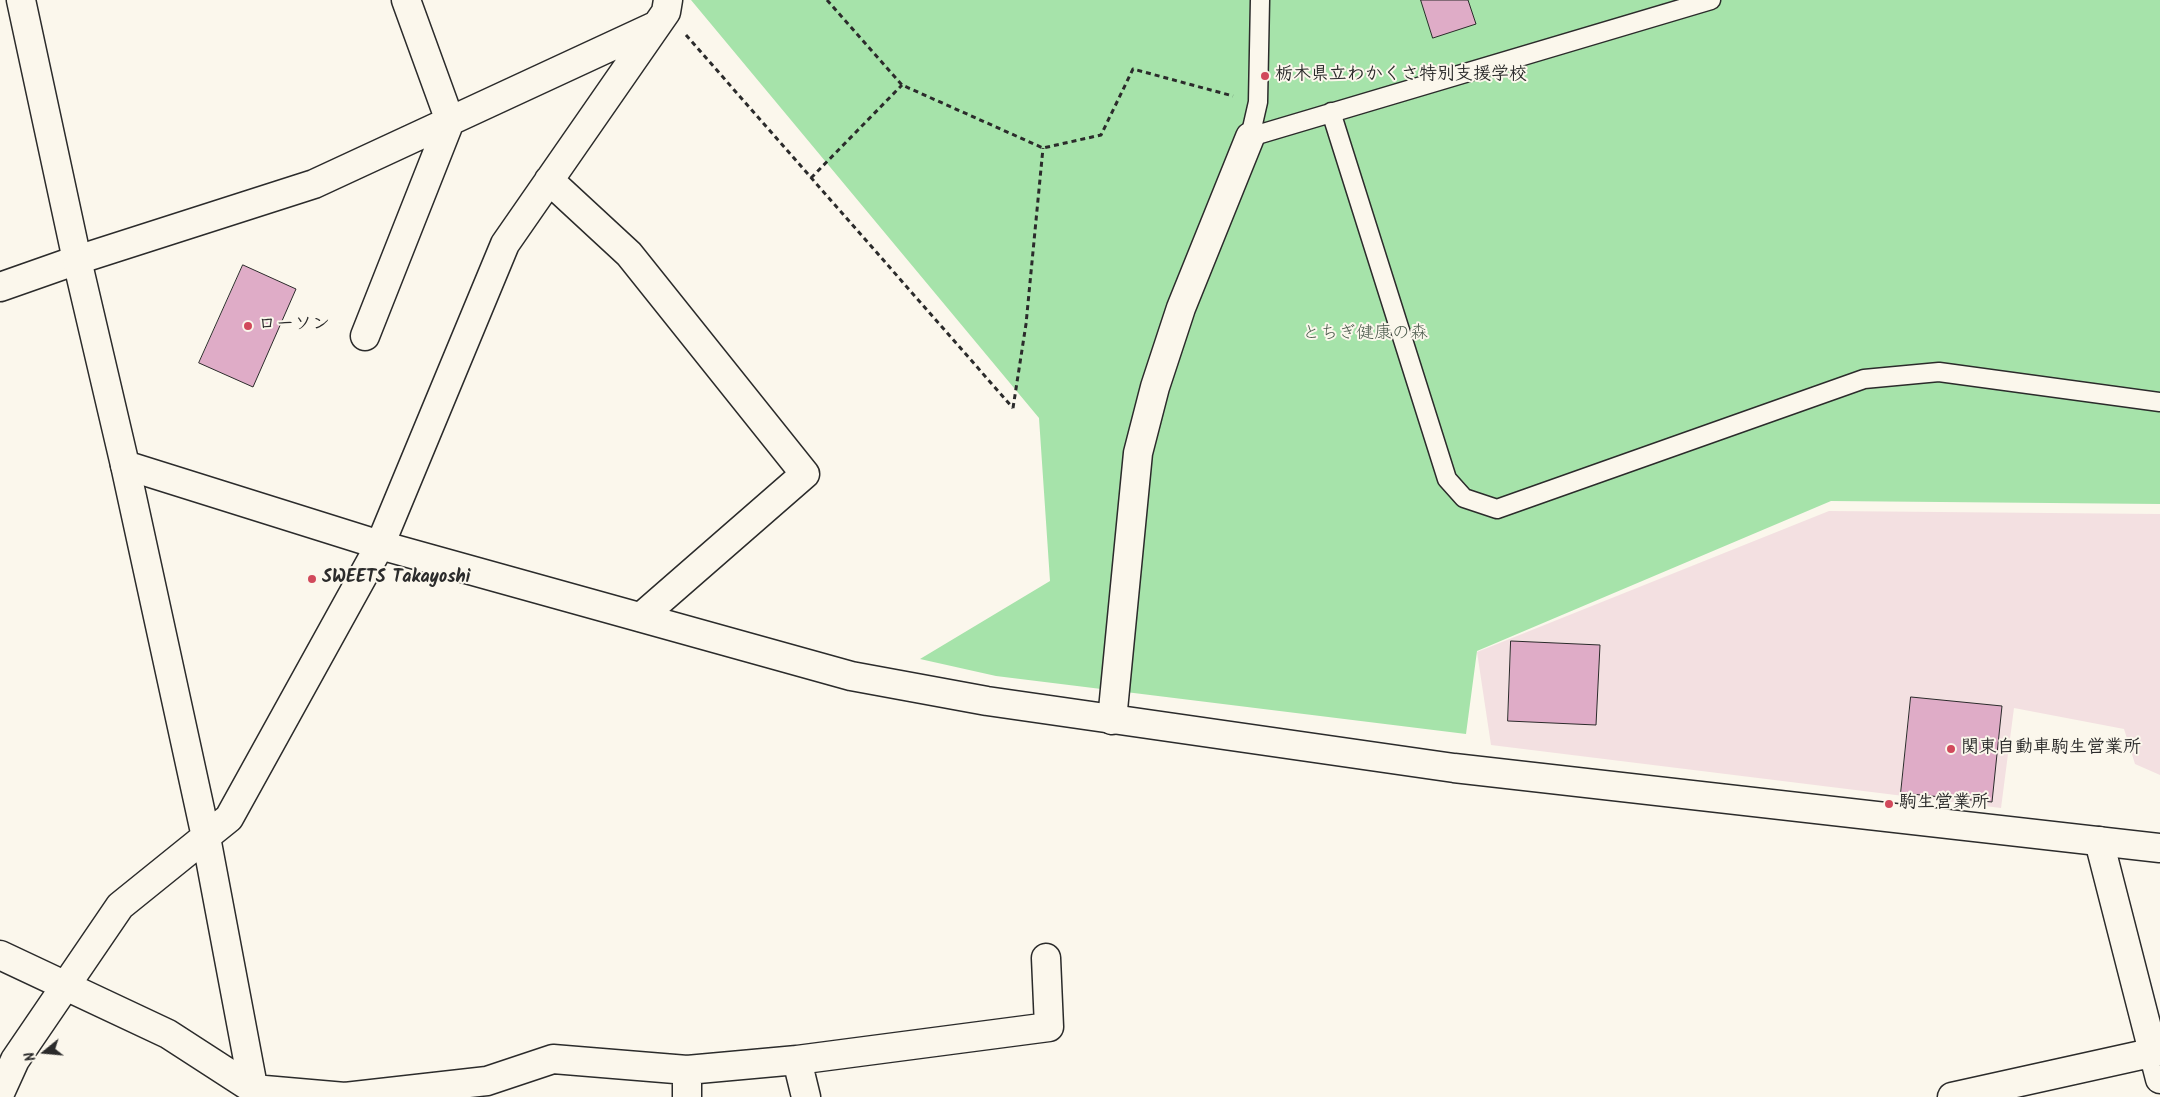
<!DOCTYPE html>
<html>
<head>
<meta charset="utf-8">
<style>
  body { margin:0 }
  #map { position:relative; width:2160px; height:1097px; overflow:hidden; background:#fbf7ec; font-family:Kalam,sans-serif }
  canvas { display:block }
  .north { position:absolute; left:20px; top:1027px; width:50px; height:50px; -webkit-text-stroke:4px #fbf7ec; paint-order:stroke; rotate:253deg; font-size:14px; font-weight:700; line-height:20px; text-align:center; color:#2b2b2b }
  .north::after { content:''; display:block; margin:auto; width:18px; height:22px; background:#2b2b2b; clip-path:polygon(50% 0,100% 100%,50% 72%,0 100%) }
</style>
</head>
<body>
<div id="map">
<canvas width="2160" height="1097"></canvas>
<div class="north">N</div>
</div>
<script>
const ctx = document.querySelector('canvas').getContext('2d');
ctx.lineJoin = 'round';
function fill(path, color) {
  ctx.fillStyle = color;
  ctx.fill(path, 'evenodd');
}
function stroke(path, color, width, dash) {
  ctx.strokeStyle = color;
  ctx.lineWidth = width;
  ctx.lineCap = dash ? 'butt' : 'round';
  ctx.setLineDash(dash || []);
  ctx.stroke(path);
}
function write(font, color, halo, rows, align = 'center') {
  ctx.font = font + ' Kalam,"Klee One",sans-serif';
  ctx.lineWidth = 4;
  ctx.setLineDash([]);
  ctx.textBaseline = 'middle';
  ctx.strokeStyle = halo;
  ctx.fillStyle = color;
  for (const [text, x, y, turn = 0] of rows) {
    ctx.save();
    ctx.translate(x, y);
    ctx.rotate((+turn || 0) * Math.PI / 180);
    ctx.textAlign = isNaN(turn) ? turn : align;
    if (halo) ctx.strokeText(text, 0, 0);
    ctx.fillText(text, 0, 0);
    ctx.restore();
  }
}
fill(new Path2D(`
  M1829,511L2160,514V775L2135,764L2124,729L2014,708L2001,808L1491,745L1477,652Z`), '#f3e0e1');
fill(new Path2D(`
  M691,0H2160V504L1831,501L1477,651L1466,734L996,676L920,659L1050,581L1039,418Z`), '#a6e3aa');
const building = new Path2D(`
  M1421,0H1468L1476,24L1433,38Z
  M243,265L296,289L253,387L199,363Z
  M1511,641L1600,645L1596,725L1508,721Z
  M1911,697L2002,706L1992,802L1901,793Z`);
fill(building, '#dfacc7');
stroke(building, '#2b2b2b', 1);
const service = new Path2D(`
  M1331,112L1447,479L1464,498L1497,509L1864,379L1939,372L2160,402
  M1250,137L1711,0
  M1250,137L1258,102L1260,0`);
const minor = new Path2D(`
  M549,180L629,254L805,474L641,617
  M0,287L77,260L314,184L655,26
  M365,336L450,121L406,0
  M125,465L206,837L255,1097
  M1112,720L1138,453L1155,387L1181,308L1250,137
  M2099,841L2160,1079
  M0,955L168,1034L253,1089L345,1097L487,1081L553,1059L687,1070L797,1060L806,1097
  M797,1060L1049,1027L1046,958
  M687,1070V1097
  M0,1093L15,1060L120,906L229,818L380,545L505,244L666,12L668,0
  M1952,1097L2160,1051`);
const tertiary = new Path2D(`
  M21,0L77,260L125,465L380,545L851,676L987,701L1454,768L2160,848`);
stroke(service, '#2b2b2b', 21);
stroke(minor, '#2b2b2b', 31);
stroke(tertiary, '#2b2b2b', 31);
stroke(new Path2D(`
  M827,0L902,85L1043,148L1101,135L1133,69L1233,96
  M686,35L1013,408
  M811,178L902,85
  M1013,408L1026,324L1043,148`), '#2b2b2b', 3, [5, 4]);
stroke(service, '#fbf7ec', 18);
stroke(minor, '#fbf7ec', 28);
stroke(tertiary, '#fbf7ec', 28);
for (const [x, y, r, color] of [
  [1265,76,5,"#d1495b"],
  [248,326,5,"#d1495b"],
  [312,579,5,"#d1495b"],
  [1951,749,5,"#d1495b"],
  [1889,804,5,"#d1495b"]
]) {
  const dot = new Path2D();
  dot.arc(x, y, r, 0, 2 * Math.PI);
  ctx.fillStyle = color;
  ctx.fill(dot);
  stroke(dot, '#fbf7ec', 2);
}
write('bold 18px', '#2b2b2b', '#fbf7ec', [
  ["栃木県立わかくさ特別支援学校",1275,76],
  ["ローソン",258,326],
  ["SWEETS Takayoshi",322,579],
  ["関東自動車駒生営業所",1961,749],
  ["駒生営業所",1899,804]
], 'left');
write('18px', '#4a594b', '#fbf7ec', [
  ["とちぎ健康の森",1365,335]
]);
</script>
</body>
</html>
